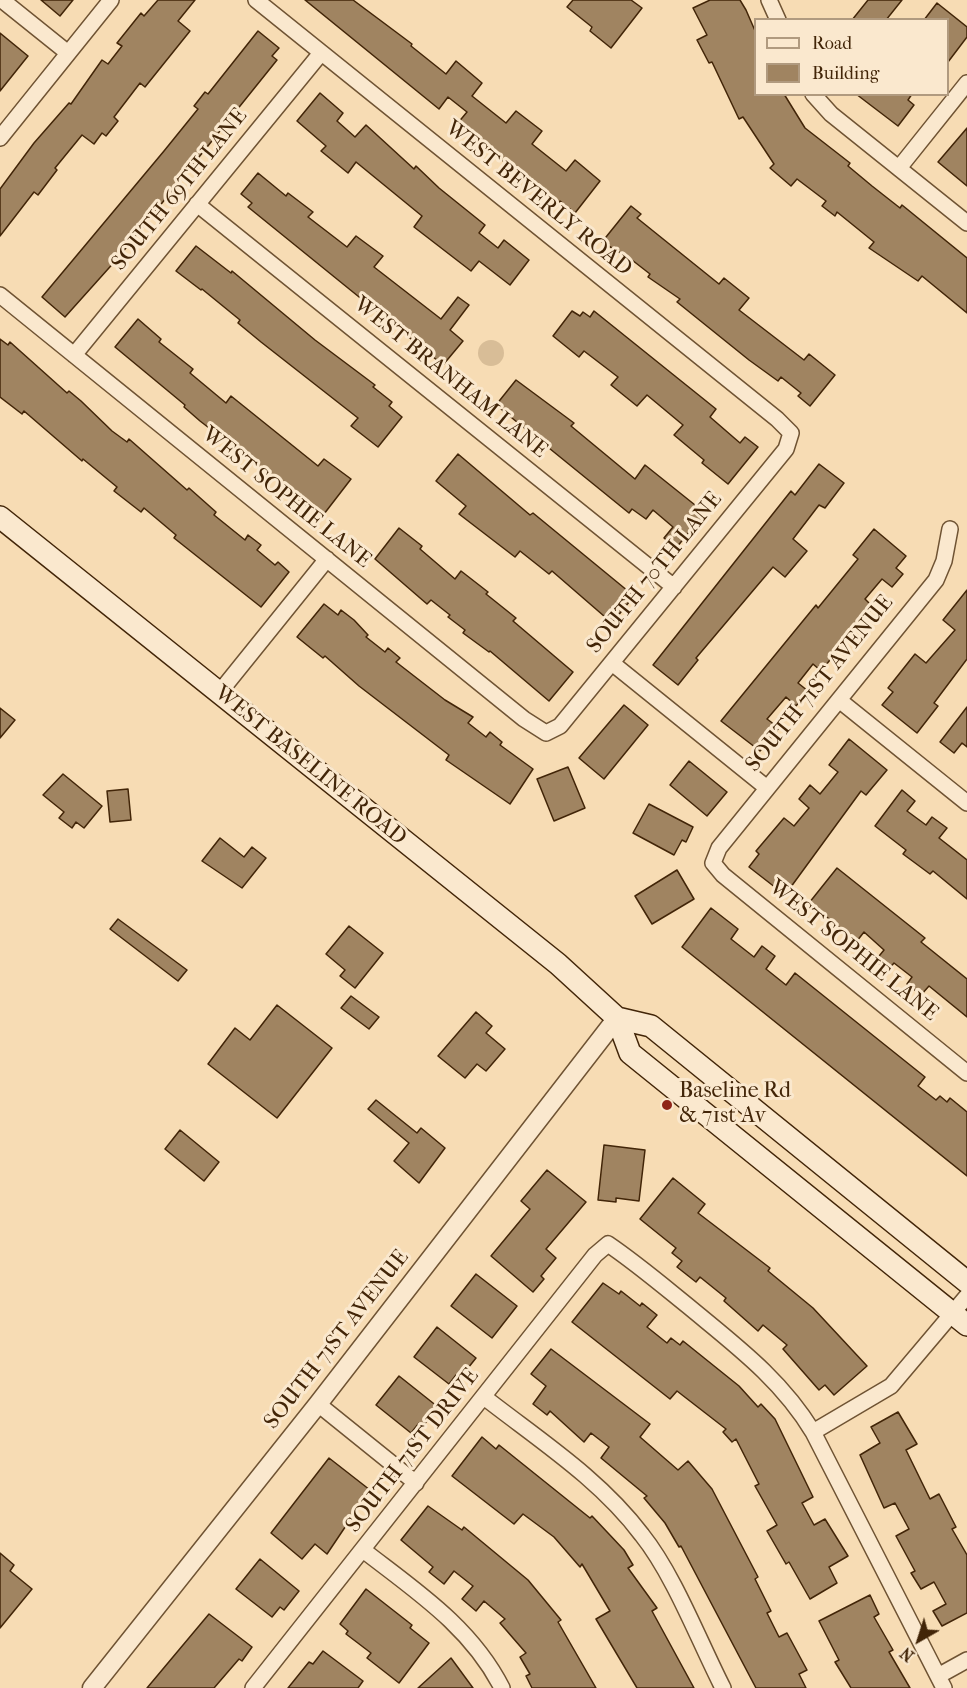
<!DOCTYPE html>
<html>
<head>
<meta charset="utf-8">
<style>
  body { margin:0 }
  #map { position:relative; width:967px; height:1688px; overflow:hidden; background:#f7dcb4; font-family:"IM FELL French Canon",serif }
  canvas { display:block }
  .legend { position:absolute; left:754px; top:18px; width:195px; height:78px; box-sizing:border-box; background:#fae8ce; border:2px solid #b09a7f; margin:0; padding:8px 10px; list-style:none; font-size:18px; color:#422508 }
  .legend li { display:flex; align-items:center; gap:12px; height:30px }
  .legend b { width:30px; border:2px solid #b09a7f }
  .north { position:absolute; left:889px; top:1610px; width:60px; height:60px; -webkit-text-stroke:4px #fae8ce; paint-order:stroke; rotate:219deg; font-size:16px; font-weight:700; line-height:24px; text-align:center; color:#422508 }
  .north::after { content:''; display:block; margin:auto; width:21px; height:27px; background:#422508; clip-path:polygon(50% 0,100% 100%,50% 72%,0 100%) }
</style>
</head>
<body>
<div id="map">
<canvas width="967" height="1688"></canvas>
<ul class="legend">
<li><b style="height:8px;background:#fae8ce"></b>Road</li>
<li><b style="height:16px;background:#a08461"></b>Building</li>
</ul>
<div class="north">N</div>
</div>
<script>
const ctx = document.querySelector('canvas').getContext('2d');
ctx.lineJoin = 'round';
function fill(path, color) {
  ctx.fillStyle = color;
  ctx.fill(path, 'evenodd');
}
function stroke(path, color, width, dash) {
  ctx.strokeStyle = color;
  ctx.lineWidth = width;
  ctx.lineCap = dash ? 'butt' : 'round';
  ctx.setLineDash(dash || []);
  ctx.stroke(path);
}
function write(font, color, halo, rows, align = 'center') {
  ctx.font = font + ' "IM FELL French Canon",serif';
  ctx.lineWidth = 6;
  ctx.setLineDash([]);
  ctx.textBaseline = 'middle';
  ctx.strokeStyle = halo;
  ctx.fillStyle = color;
  for (const [text, x, y, turn = 0] of rows) {
    ctx.save();
    ctx.translate(x, y);
    ctx.rotate((+turn || 0) * Math.PI / 180);
    ctx.textAlign = isNaN(turn) ? turn : align;
    if (halo) ctx.strokeText(text, 0, 0);
    ctx.fillText(text, 0, 0);
    ctx.restore();
  }
}
fill(new Path2D(`
  M478 353a13 13 0 1 1 26 0a13 13 0 1 1-26 0Z`), '#d8bd97');
const building = new Path2D(`
  M41,0H73L60,16Z
  M158,0H195L178,21L190,31L145,87L140,83L114,117L118,121L106,136L102,133L94,144L82,135L55,168L57,170L38,195L34,192L0,236V189L34,143L69,103L71,104L102,60L108,64L122,46L117,43L141,13L144,16Z
  M305,0H353L412,44L411,46L446,74L456,61L482,83L472,96L506,123L516,111L542,131L532,144L566,171L575,160L600,181L575,213L560,201L558,205L457,124L467,112L448,97L439,109Z
  M573,0H631L642,8L611,48L590,31L592,27L567,7Z
  M710,0H740L746,10L756,33V94H784L805,128L850,163L848,166L872,186L900,208L902,205L967,258V313L922,276L918,281L869,248L874,242L837,212L835,216L822,206L826,201L797,179L791,186L770,168L774,164L743,117L739,119L712,62L709,63L697,40L707,35L693,8Z
  M868,0H902L886,20H852Z
  M937,3L967,27V37L948,62V20H924Z
  M258,31L279,48L272,56L277,60L117,259L65,317L42,297L164,151L198,109L194,106L205,92L208,94Z
  M0,33L28,56L0,91Z
  M320,93L343,113L337,121L355,137L366,125L414,169L416,166L439,188L485,225L479,233L498,248L504,240L529,260L510,285L479,261L471,271L414,227L422,216L356,162L348,173L321,151L326,146L297,121Z
  M856,94H912L908,100L914,105L898,126Z
  M967,128V186L938,162Z
  M258,173L286,196L288,193L313,212L308,217L347,247L356,236L383,256L374,267L441,319L458,297L469,305L450,330L463,341L443,365L248,207L252,203L241,194Z
  M631,206L641,214L637,218L719,284L724,278L749,298L739,310L804,360L809,354L835,375L810,406L798,396L801,393L781,377L778,381L749,360L677,302L680,299L648,277L650,274L632,260L602,242Z
  M196,246L231,273L232,271L315,340L375,385L373,387L392,402L389,406L402,417L378,447L351,426L358,418L261,342L238,323L240,320L202,289L201,290L176,271Z
  M572,311L580,316L583,312L590,317L594,311L716,409L710,417L740,443L745,437L758,447L728,484L702,463L704,460L674,435L683,425L647,395L637,406L611,385L618,377L584,351L579,357L553,336Z
  M138,319L161,339L159,342L193,369L190,373L226,403L231,396L318,466L324,459L351,479L324,514L310,503L308,507L295,497L296,495L200,421L184,407L185,405L115,347Z
  M0,339L8,345L10,342L67,393L69,391L81,401L112,431L127,442L129,439L187,490L189,488L216,512L214,515L245,540L248,535L261,545L257,550L275,565L278,562L289,572L261,607L174,538L176,535L144,508L141,512L114,491L117,487L83,459L82,461L24,411L22,414L0,397Z
  M516,380L574,423L571,426L635,479L645,465L705,513L676,548L664,538L673,527L653,510L646,519L632,509L629,513L496,405Z
  M458,454L530,515L533,513L634,596L612,623L552,571L549,574L520,551L515,557L459,514L466,506L436,481Z
  M819,464L844,483L825,508L819,505L793,539L807,551L785,577L773,567L696,658L698,660L678,685L653,665L791,491L795,495Z
  M399,528L422,546L420,549L455,579L461,571L488,592L486,594L516,618L513,621L573,672L549,701L490,651L489,652L463,633L465,630L448,617L450,615L431,600L427,604L375,559Z
  M874,529L906,556L896,568L903,574L892,587L882,579L865,599L873,607L821,671L813,664L798,683L808,691L796,706L786,697L767,719L779,728L760,751L721,721L816,605L818,608L858,559L853,555Z
  M967,590V659L934,703L938,706L917,733L882,705L893,692L888,688L915,654L926,663L955,630L943,620Z
  M324,604L338,615L341,610L354,620L368,635L366,637L385,652L388,648L400,658L396,662L445,700L473,717L468,723L486,737L490,732L502,742L500,745L533,769L510,804L446,760L449,755L359,686L325,656L323,658L297,637Z
  M624,705L648,725L604,779L579,758Z
  M967,707V747L962,743L954,753L940,742Z
  M0,708L15,720L0,738Z
  M849,739L887,770L866,795L861,791L785,895L749,867L759,854L756,851L784,818L794,826L809,808L799,799L810,785L820,794L838,772L829,765Z
  M689,761L727,792L707,816L670,785Z
  M568,767L585,808L554,821L537,779Z
  M63,774L102,806L84,828L76,822L72,828L59,818L64,812L43,795Z
  M128,789L131,820L110,822L107,791Z
  M902,790L915,801L907,811L926,825L932,817L947,828L939,838L967,860V899L933,871L930,874L903,854L906,850L875,826Z
  M649,804L693,827L686,842L682,840L674,855L633,833Z
  M220,838L244,857L252,847L266,858L242,888L202,861Z
  M837,868L925,938L921,942L967,979V1017L929,986L921,995L907,984L912,977L894,963L887,971L875,961L884,950L864,932L857,941L809,903Z
  M677,870L694,899L652,924L635,896Z
  M711,908L738,929L731,939L754,957L762,946L775,956L766,969L786,985L795,973L925,1077L918,1086L936,1100L940,1096L947,1102L950,1098L967,1112V1176L682,947Z
  M118,919L187,970L178,981L110,929Z
  M349,926L383,953L355,988L340,976L345,970L326,954Z
  M351,996L379,1017L369,1029L341,1008Z
  M277,1005L332,1048L277,1118L208,1064L235,1028L250,1040Z
  M476,1012L492,1026L486,1033L505,1049L486,1071L477,1064L465,1078L438,1056Z
  M376,1100L417,1133L421,1128L445,1148L419,1183L394,1161L409,1143L368,1109Z
  M180,1130L219,1162L204,1181L165,1149Z
  M604,1145L645,1150L639,1201L616,1198V1202L598,1200Z
  M547,1170L586,1202L546,1249L556,1258L541,1276L544,1279L533,1292L491,1256L530,1209L521,1201Z
  M673,1178L705,1204L698,1213L770,1268L768,1271L813,1308L867,1366L834,1395L825,1385L819,1390L783,1349L787,1345L763,1325L758,1331L724,1301L726,1298L700,1277L696,1282L677,1267L682,1261L672,1253L676,1248L640,1219Z
  M476,1274L517,1306L492,1338L451,1306Z
  M603,1283L619,1294L621,1291L640,1306L642,1303L657,1315L647,1327L667,1343L671,1338L680,1345L683,1341L739,1386L758,1407L761,1404L775,1419L813,1497L802,1503L814,1525L825,1519L848,1556L829,1567L837,1583L810,1599L789,1562L786,1564L767,1531L777,1525L755,1486L759,1484L736,1439L732,1442L723,1432L726,1429L677,1391L670,1399L572,1322Z
  M437,1327L476,1358L460,1378L456,1375L449,1384L414,1357Z
  M551,1349L650,1424L640,1437L678,1470L688,1461L712,1489L758,1577L755,1579L771,1611L767,1613L779,1637L787,1633L807,1670L799,1674L806,1688H756L681,1546L679,1547L665,1523L644,1498L647,1496L601,1458L609,1447L591,1433L584,1442L550,1411L547,1415L533,1404L546,1386L531,1374Z
  M399,1376L438,1407L423,1426L419,1423L411,1433L376,1405Z
  M898,1412L917,1444L906,1450L930,1499L939,1494L956,1527L952,1529L967,1555V1613L942,1626L933,1611L946,1604L934,1582L921,1589L911,1573L915,1571L896,1536L909,1529L895,1503L884,1508L860,1455L880,1443L871,1427Z
  M482,1437L496,1449L499,1445L590,1518L592,1516L624,1550L633,1565L628,1568L657,1608L652,1611L694,1688H637L596,1619L610,1611L582,1564L580,1567L554,1537L523,1514L514,1524L452,1476Z
  M329,1458L370,1490L327,1554L315,1544L302,1559L271,1533Z
  M428,1506L462,1530L464,1527L528,1580L561,1620L558,1622L596,1688H532L526,1676L530,1674L520,1657L526,1653L500,1623L505,1619L484,1601L476,1611L462,1599L473,1586L454,1571L444,1584L429,1572L433,1567L401,1540Z
  M0,1553L14,1565L10,1571L32,1589L0,1628Z
  M260,1559L299,1591L284,1610L280,1607L272,1617L236,1589Z
  M366,1589L412,1625L410,1628L429,1643L399,1683L367,1658L371,1653L346,1634L348,1631L340,1624Z
  M870,1595L879,1614L874,1617L893,1650L889,1652L910,1688H851L835,1662L839,1660L819,1621Z
  M209,1614L252,1647L242,1661L239,1659L214,1688H147Z
  M323,1651L363,1681L358,1688H288L309,1662L313,1664Z
  M451,1658L473,1688H418Z`);
fill(building, '#a08461');
stroke(building, '#422508', 1.5);
const minor = new Path2D(`
  M2,0L68,53
  M769,0L778,20
  M813,94L831,114L967,223
  M0,138L111,0
  M899,168L967,83
  M197,204L674,587
  M0,295L524,719L546,733L560,726L786,449L791,433L777,419L256,0
  M74,355L321,53
  M950,529L944,561L936,580L719,848L713,863L723,875L967,1073
  M612,663L767,788
  M219,693L327,559
  M839,700L967,803
  M484,1397C539,1440 600,1479 642,1535C674,1575 699,1641 723,1688
  M318,1404L416,1483
  M813,1432L891,1386L967,1296
  M363,1550C416,1591 471,1627 502,1688
  M938,1676L967,1660
  M253,1688L595,1255L608,1244C636,1263 662,1285 688,1306C735,1345 781,1379 813,1432L944,1688`);
const tertiary = new Path2D(`
  M92,1688L318,1404L617,1018`);
const secondary = new Path2D(`
  M0,517L558,964L617,1018L630,1053L967,1325
  M617,1018L651,1026L967,1282`);
stroke(minor, '#6f5333', 18);
stroke(tertiary, '#6f5333', 21);
stroke(secondary, '#422508', 24);
stroke(minor, '#fae8ce', 15);
stroke(tertiary, '#fae8ce', 18);
stroke(secondary, '#fae8ce', 21);
for (const [x, y, r, color] of [
  [667,1105,6,"#8f2418"]
]) {
  const dot = new Path2D();
  dot.arc(x, y, r, 0, 2 * Math.PI);
  ctx.fillStyle = color;
  ctx.fill(dot);
  stroke(dot, '#fae8ce', 2);
}
write('22px', '#422508', '#fae8ce', [
  ["SOUTH 69TH LANE",180,190,-51],
  ["WEST BEVERLY ROAD",538,199,39],
  ["WEST BRANHAM LANE",450,378,39],
  ["WEST SOPHIE LANE",286,498,39],
  ["SOUTH 70TH LANE",655,573,-51],
  ["SOUTH 71ST AVENUE",820,684,-51],
  ["WEST BASELINE ROAD",310,766,39],
  ["WEST SOPHIE LANE",853,951,39],
  ["SOUTH 71ST AVENUE",337,1340,-52],
  ["SOUTH 71ST DRIVE",413,1451,-52]
]);
write('22px', '#422508', '#fae8ce', [
  ["Baseline Rd",679,1092],
  ["& 71st Av",679,1117]
], 'left');
</script>
</body>
</html>
